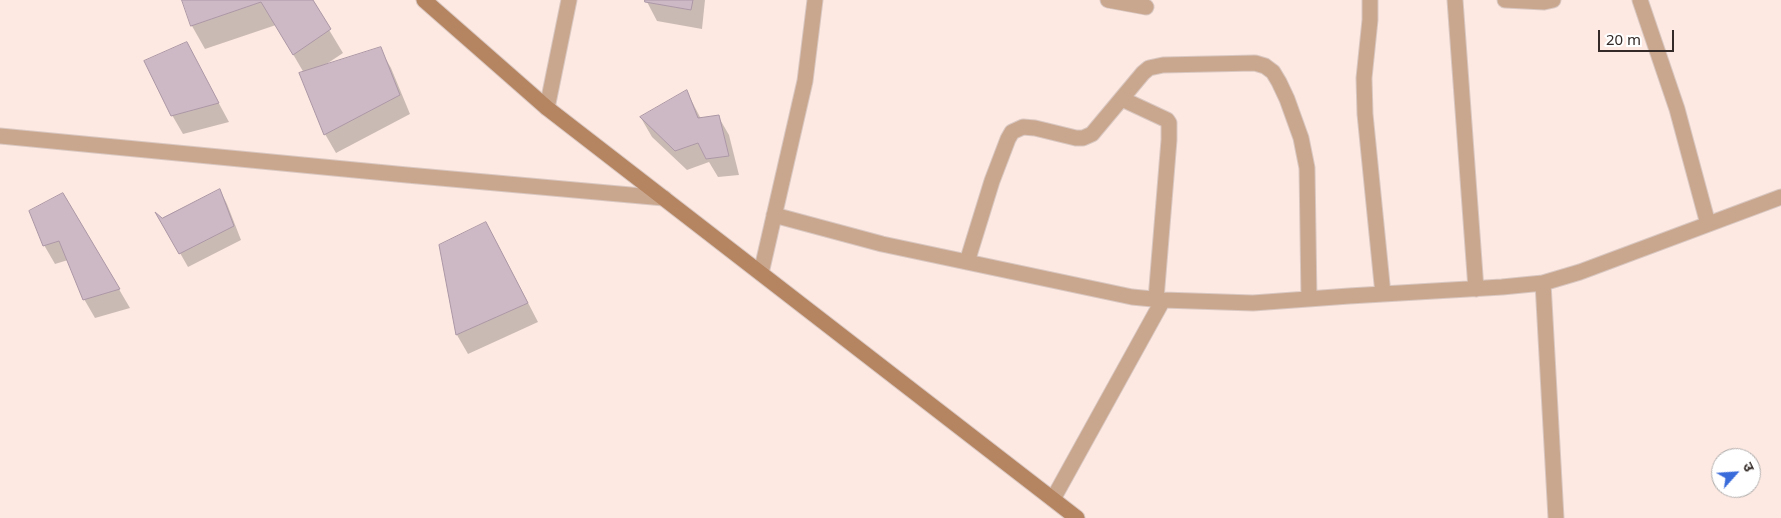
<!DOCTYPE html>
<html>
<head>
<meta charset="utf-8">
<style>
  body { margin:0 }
  #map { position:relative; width:1781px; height:518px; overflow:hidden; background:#fde9e2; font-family:"Noto Sans","Noto Sans Devanagari",sans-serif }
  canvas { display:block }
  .north { position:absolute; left:1711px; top:448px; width:50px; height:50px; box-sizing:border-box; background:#fff; border:1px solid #aeaaa9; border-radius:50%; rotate:64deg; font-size:14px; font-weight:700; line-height:20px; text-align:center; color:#342b28 }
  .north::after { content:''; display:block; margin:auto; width:18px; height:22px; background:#3a6bdb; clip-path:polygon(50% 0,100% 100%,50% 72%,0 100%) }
  .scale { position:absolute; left:1598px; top:30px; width:76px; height:22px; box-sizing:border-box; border:2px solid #342b28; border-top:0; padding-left:6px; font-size:15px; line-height:18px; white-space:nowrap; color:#342b28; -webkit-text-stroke:4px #fff; paint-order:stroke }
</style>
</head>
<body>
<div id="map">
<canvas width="1781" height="518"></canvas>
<div class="north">उ</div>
<div class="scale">20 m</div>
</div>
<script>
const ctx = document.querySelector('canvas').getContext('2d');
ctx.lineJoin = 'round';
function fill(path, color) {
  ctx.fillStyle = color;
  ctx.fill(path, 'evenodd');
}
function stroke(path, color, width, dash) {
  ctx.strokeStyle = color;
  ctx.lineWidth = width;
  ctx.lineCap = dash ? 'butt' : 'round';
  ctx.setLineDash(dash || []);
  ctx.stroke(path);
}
fill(new Path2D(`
  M183,0H311L343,53L325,65L380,49L391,68L410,114L336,153L325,134L304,73L276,25L205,49L192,26Z
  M646,0H705L702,29L657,21Z
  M197,63L229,122L183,134L172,115Z
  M687,92L701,119L718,116L729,135L739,175L718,177L709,162L687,170L652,137L641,118Z
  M220,190L227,204L241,240L188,267L160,218L162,220Z
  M63,194L130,308L95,318L84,299L68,260L55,264L44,245Z
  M497,243L538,322L468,354L457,335L440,246Z`), '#0003');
const building = new Path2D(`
  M182,0H313L331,29L293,55L261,2L191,26Z
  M645,0H693L691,10L645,2Z
  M187,42L219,103L171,116L144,61Z
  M381,47L400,95L324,135L299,73Z
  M687,90L698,118L719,115L729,156L706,159L698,143L675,151L640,117Z
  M220,189L234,226L179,254L155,212L162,218Z
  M63,193L120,289L83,300L59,241L43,246L29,211Z
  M486,222L528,303L456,335L439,245Z`);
fill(building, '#cdb8c6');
stroke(building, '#ab97a5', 1);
const street = new Path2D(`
  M1108,0L1146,7
  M1370,0V20L1364,78L1365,114L1383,294
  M1455,0L1476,289
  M1505,0L1544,2L1553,0
  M1640,0L1677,109L1708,224
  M1122,99L1167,120L1169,123V140L1156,299
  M547,108L569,0
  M0,136L407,175L664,198
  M774,215L882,244L1132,297L1163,300L1253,303L1349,296L1502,287L1543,283L1580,272L1781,197
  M967,262L992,181L1008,139L1012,132L1023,127L1035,128L1076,138H1083L1092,134L1143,73L1149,68L1163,65L1255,63L1265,66L1273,72L1279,82L1287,99L1301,138L1307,168L1309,299
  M761,273L805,81L815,0
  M1543,283L1556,518
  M1053,499L1163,300`);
const secondary = new Path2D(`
  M424,0L547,108L1077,518`);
stroke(street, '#d9c7c1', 17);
stroke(secondary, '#d9c7c1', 17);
stroke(street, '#c9a78f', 15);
stroke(secondary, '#b58460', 15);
</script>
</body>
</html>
